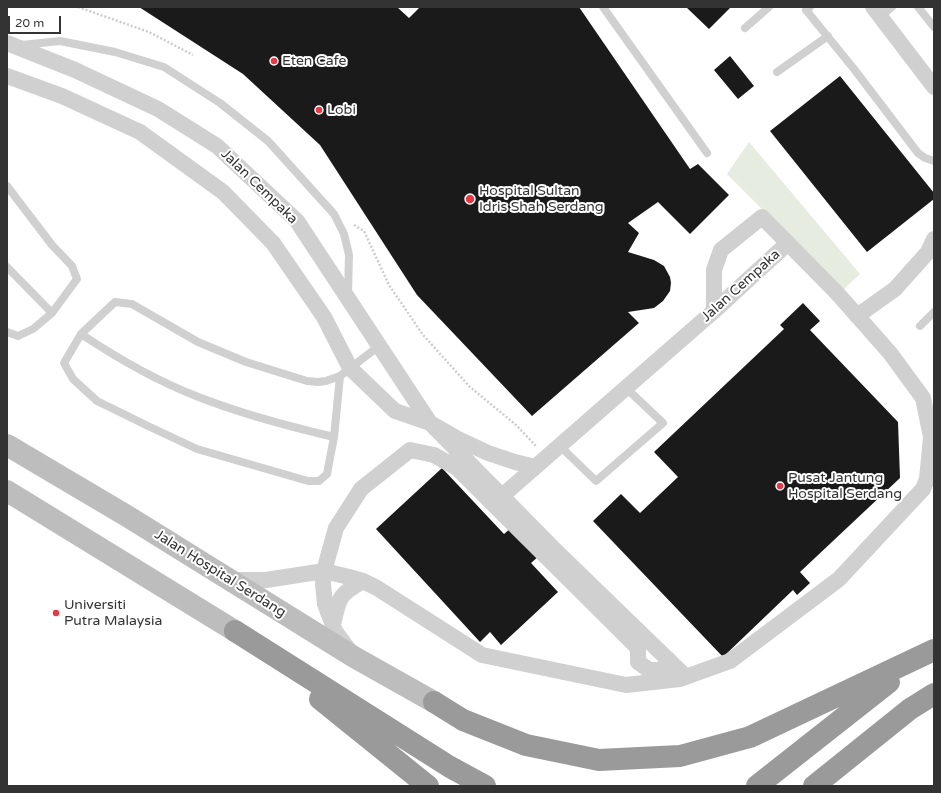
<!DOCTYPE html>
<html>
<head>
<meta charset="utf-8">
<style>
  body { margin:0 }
  #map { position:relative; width:941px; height:793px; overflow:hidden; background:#fff; font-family:"Varela Round",sans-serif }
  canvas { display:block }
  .frame { position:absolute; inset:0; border:8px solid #333; pointer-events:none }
  .scale { position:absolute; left:8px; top:16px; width:53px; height:18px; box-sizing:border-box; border:2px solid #333; border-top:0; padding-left:5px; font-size:12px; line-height:14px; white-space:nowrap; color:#333; -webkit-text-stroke:3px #fff; paint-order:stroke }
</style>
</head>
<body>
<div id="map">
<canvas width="941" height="793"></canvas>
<div class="frame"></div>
<div class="scale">20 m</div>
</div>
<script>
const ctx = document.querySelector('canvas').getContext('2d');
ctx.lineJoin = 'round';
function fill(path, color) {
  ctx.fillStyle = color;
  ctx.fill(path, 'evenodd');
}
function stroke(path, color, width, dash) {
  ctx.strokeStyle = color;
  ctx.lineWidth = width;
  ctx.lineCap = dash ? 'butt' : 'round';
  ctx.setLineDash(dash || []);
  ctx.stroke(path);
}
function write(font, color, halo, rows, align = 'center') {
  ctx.font = font + ' "Varela Round",sans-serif';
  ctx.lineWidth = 4;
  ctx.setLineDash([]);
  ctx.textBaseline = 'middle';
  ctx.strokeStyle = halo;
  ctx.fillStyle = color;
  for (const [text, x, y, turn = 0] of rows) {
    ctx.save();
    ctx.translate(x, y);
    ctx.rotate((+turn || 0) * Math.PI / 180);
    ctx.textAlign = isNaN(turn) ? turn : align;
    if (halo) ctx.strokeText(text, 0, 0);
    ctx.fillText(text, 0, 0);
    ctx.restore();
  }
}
fill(new Path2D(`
  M749,142L860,274L843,290L727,174Z`), '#e6ecdf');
fill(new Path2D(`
  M139,7H397L409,18L420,7H579L690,169L698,164L729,195L690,234L658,202L628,223L639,233L628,252L654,260L664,266L670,277L671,283L670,291L663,301L654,308L628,312L639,323L532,416L417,295L320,145L243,74Z
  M686,7H731L709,29Z
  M730,56L754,86L738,99L714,70Z
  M840,76L934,193V199L867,252L770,131Z
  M803,303L820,321L810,330L898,422L900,478L800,572L810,583L797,595L793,590L723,657L593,521L621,494L640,513L678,477L654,452L784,329L780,325Z
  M442,468L504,534L512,527L539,556L531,563L558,592L501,645L490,632L480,642L376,529Z`), '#1a1a1a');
stroke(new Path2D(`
  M78,7L149,32L193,55
  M354,225L364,231L389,285L423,335L470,387L515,424L536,446`), '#cdcdcd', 2.5, [2, 2]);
stroke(new Path2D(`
  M603,7L707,153
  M810,7L806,10L854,69L918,153L925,158L934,161
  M918,7L934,27
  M881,16L892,7
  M745,28L769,7
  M22,45L60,41L115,52L164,67L220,103L268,141L334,214L344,234L349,255L348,295
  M777,72L828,36
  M7,186L52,245L72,266L77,279L52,313L33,329L18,336L7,332
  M7,267L52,313
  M920,326L934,312
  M81,334C117,358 155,380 196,396C241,414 287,426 334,437
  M340,376L334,437L327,474L319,481H308L197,449L148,426L97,401L73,379L64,363L81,334L115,302L132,304L198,342L246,362L307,381L318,382L326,381L340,376L379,346
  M559,445L596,481L663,423L626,388`), '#d0d0d0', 8);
stroke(new Path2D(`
  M873,7L934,87
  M7,43L75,70L158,109L217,146L297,221L430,423L558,553L686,677
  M7,76L62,96L140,132L223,192L273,243L324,317L350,368L395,411L430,423L458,439L488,453L515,462L535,467
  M857,316L895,289L928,252L934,239
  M502,496L714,311L788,243
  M232,580H266L324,571L349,577L363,581L377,588L482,655L626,685L680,679L730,661L839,579L923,489L927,479L931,437L923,398L890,353L837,293L762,217L721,250L714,270V311
  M333,625C339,598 338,595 363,581
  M349,650L335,631L325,604L323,584L324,571L336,528L361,489L410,450L434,455L457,468L638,648V662L649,670H663L668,659`), '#d0d0d0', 16);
stroke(new Path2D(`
  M7,445L127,516L354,657L434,702
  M7,491L235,631`), '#bdbdbd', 22);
stroke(new Path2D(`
  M235,631L450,767L485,786
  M320,699L428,786
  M434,702L463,720L526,745L599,760L680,756L750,737L934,650
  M757,786L889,682
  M814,786L910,709L934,694`), '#9a9a9a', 22);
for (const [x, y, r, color] of [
  [274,61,4,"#e63946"],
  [319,110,4,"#e63946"],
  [470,199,5,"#e63946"],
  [780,486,4,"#e63946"],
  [56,613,4,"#e63946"]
]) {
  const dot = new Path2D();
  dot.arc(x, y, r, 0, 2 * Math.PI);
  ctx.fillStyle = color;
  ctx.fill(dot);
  stroke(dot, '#fff', 1.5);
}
write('14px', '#333', '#fff', [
  ["Eten Cafe",282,61],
  ["Lobi",327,110],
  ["Hospital Sultan",479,191],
  ["Idris Shah Serdang",479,207],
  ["Pusat Jantung",788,478],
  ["Hospital Serdang",788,494],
  ["Universiti",64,605],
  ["Putra Malaysia",64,621]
], 'left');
write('14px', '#333', '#fff', [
  ["Jalan Cempaka",259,187,44],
  ["Jalan Cempaka",741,286,-42],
  ["Jalan Hospital Serdang",220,574,32]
]);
</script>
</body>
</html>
